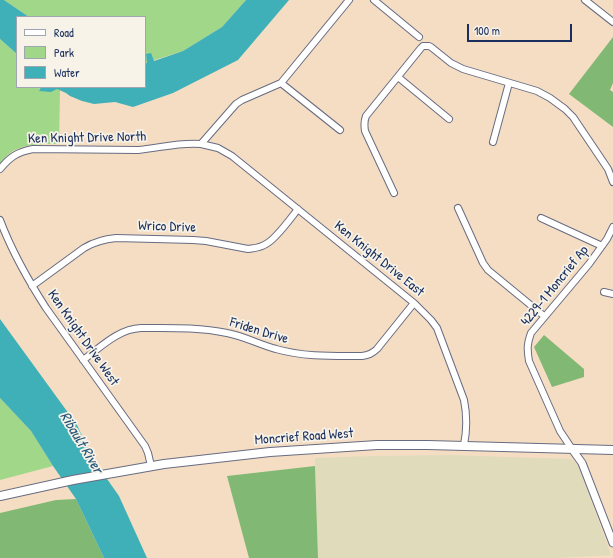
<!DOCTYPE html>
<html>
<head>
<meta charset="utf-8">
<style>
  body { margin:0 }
  #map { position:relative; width:613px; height:558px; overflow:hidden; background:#f5ddc3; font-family:"Patrick Hand",sans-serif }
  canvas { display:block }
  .legend { position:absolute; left:16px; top:16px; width:130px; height:72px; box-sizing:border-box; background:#f7f3e8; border:1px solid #9fa5b1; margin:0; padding:5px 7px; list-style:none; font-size:12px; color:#1b2f5e }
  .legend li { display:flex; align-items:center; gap:8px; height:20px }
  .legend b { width:20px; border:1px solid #9fa5b1 }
  .scale { position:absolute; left:467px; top:24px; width:105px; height:18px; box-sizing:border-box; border:2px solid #1b2f5e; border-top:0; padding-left:5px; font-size:12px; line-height:14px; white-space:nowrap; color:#1b2f5e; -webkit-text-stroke:3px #f7f3e8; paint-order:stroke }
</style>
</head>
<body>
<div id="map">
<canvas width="613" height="558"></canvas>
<ul class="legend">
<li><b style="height:5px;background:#fff"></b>Road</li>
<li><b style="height:11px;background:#a1d788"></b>Park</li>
<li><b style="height:11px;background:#3fb0b8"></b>Water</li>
</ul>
<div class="scale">100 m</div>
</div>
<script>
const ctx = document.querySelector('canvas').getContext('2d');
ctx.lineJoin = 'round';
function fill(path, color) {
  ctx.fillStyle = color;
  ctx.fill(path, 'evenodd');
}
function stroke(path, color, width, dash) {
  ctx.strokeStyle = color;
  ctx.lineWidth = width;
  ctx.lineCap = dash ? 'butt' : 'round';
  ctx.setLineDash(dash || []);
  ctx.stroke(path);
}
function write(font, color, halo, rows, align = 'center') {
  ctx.font = font + ' "Patrick Hand",sans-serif';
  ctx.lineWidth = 3.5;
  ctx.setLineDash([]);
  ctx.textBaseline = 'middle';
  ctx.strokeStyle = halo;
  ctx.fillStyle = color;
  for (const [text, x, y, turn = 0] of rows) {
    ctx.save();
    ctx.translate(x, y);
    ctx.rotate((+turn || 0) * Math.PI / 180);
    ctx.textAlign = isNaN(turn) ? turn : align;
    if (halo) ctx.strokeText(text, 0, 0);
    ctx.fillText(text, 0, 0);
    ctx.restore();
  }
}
fill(new Path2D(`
  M447,455L571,459L575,462L579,467L611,555L558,558H318L315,458L371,456Z`), '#e0dcbb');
fill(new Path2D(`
  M4,0H246L222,27L183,51L145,63V17H29Z
  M0,39L17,54V87H41L39,90L57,89L60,90L59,144C37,144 13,143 0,164Z
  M0,398L31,431L53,466L0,480Z`), '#a1d788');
fill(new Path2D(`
  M613,37V83L610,90L613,92V127L569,94Z
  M544,335L584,369V377L552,387L534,347Z
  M315,466L318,558H249L227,476Z
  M76,499L104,558H0V513L56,500Z`), '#80b874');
fill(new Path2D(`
  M0,0H4L29,17H17V54L0,39Z
  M246,0H289L238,60L173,93L133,107L115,102L94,104L82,101L70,96L66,93L57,89L51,92L39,91L41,87H145V63H147L146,54L151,53L154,61L183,51L222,27Z
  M0,319L77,425L93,459L119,496L147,558H104L76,499L53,466L31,431L0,398Z`), '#3fb0b8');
const minor = new Path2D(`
  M374,0L419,37
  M585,0L613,22
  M398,77L449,119
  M281,83L340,130
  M493,142L509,83
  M201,144L218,148L232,156L414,303L431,320L437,328L464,400C467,415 467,430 464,445
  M0,169C10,157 17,152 33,149L138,150C159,148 180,142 201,144L236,104L242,100L281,83L349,0
  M394,193L365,131C364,125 364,121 366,116L421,48L423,46H429L431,47L451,63L463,69L537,91L550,98L565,109L573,117L608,169L613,182
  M458,208L483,263L488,270L544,316
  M541,218L602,246
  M0,220C12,252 28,280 46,308L145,446L148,453L151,466
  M32,286L84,248C94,242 105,239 116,238L193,240L206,241L248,249C254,248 260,248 266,244C276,239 290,219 298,209
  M604,292L613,294
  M83,360C101,347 118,329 141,328C170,328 199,327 227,333C244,336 260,345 276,349C304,357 333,356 362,356C368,355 372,354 377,349L414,303
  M572,449L560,431L529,361C527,349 527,344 531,333L589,264L607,239L613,227`);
const tertiary = new Path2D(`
  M572,449L582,463L613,543`);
const secondary = new Path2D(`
  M0,496L73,480L164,464L270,452L377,445H428L613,450`);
stroke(minor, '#676c81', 8);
stroke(tertiary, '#676c81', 9);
stroke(secondary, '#676c81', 10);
stroke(minor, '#fff', 6);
stroke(tertiary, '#fff', 7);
stroke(secondary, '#fff', 8);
write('14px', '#1b2f5e', '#f7f3e8', [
  ["Ken Knight Drive North",87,138,-1],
  ["Wrico Drive",167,227,2],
  ["Ken Knight Drive East",379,259,39],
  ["4229-1 Moncrief Ap",555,286,-51],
  ["Friden Drive",259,331,17],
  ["Ken Knight Drive West",83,338,55],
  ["Moncrief Road West",304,437,-4]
]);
write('italic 15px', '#265679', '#f7f3e8', [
  ["Ribault River",81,443,59]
]);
</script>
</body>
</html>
